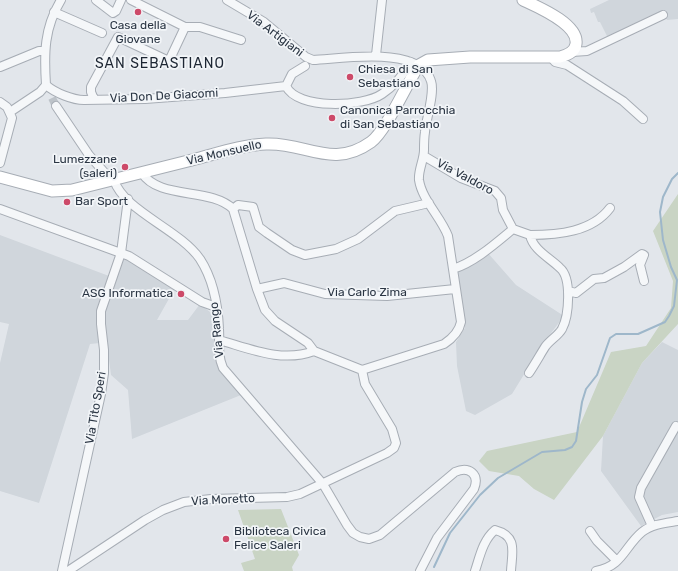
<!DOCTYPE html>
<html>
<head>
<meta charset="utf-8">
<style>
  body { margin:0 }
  canvas { display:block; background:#e2e6eb }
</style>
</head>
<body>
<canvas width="678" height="571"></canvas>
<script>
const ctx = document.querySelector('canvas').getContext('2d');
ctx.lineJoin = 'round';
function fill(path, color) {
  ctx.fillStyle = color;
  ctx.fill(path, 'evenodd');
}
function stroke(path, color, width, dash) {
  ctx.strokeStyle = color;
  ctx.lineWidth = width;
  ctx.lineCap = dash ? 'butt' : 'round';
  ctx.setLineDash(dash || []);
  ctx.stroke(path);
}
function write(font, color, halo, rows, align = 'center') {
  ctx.font = font + ' Rubik,sans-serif';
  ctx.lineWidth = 3.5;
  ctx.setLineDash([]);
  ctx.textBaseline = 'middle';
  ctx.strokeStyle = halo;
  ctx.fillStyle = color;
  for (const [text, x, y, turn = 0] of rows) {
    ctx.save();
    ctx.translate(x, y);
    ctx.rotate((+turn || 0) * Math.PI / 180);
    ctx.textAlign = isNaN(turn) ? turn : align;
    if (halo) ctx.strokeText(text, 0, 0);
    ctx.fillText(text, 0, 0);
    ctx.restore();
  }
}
fill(new Path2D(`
  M609,0H678V19L667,20L664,13L608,38L600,22H598L594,12L591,13L590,9Z
  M0,235L109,276L100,312V343L90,344L39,503L0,491V363L9,324L0,322Z
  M487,252L516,285L564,316L542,345L512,394L475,415L466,411L457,366L456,342L465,328L456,271Z
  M122,257L175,288L157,320H188L200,304L215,316L216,335L214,356L220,370L241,395L132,439L128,390L111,375L103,313Z
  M662,342L678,350V512L662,515L641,526L601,471L603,436L642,363Z`), '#d0d6dc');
fill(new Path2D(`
  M678,194V324L642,363L603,436L554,500L534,489L519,476L489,471L479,461L487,451L577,432L611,352L646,346L671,308L673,281L653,231Z
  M281,509L299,555L292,567L293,571H244L241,563L255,559L238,510Z`), '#c9d4c4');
stroke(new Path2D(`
  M434,567L450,533L480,495L498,478L542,452L565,450L572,447L576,441L582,402L586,389L597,375L610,338L616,334H638L665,322L669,316L674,306L677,280L671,267L663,240L660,212L663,197L672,179L678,173`), '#9eb7ca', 2);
stroke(new Path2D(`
  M52,98L56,106`), '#bdc3c9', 8, [8, 4]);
const minor = new Path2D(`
  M96,0L113,13L116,11L121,0
  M131,0L185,27
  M227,0L264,22L306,57L313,60C341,59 420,45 431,81C435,93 426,119 425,132C424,138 424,144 424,150C424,160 418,170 419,180C422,200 441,217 448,236L461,322C459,332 453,338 444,344L362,370
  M54,12L102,33
  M572,52L587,51L663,15
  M376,55L382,0
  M551,57L555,62L567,65L623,101L643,119
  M305,66L292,74L286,86C297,110 363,107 382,94C394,86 404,74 411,62
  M0,67L39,51H44
  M46,85C55,93 73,100 84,100L145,99L225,93L286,86
  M94,99L91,92V87L118,37L169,61L185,27H200L241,40
  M0,102L7,107L12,118L0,163
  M56,106L89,155L111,180
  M10,112L40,92L46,85C44,53 44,28 61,0
  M424,156L461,178L495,191L501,198L503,210L513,229L530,235C533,250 550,258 560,268C572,278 569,316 562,329C558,336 550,340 545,347C540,355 535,364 529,373
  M114,180C124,211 179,229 200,259C213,279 218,306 219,329C220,344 217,354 223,368L323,484L347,525L353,533L360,537L369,539L380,535L455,472C469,466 480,474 474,489L437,538L420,571
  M0,209L129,256L202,302L216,307
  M233,209L238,205L253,207L259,227L267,233L292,250L305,255L336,249L358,239L395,211L429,203
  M530,235C558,235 592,232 610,208
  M453,269C475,262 496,243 513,229
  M257,289L284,283L325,294L387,296L455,289
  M568,291L576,293L594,279L604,278L624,267L642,254L644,255L640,265L644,281
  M219,340C251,349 282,363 314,351
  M652,526L639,497L641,488L676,426
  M590,531L597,541L617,561
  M62,571L101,394L104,373V350L101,324V311L121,253L128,199
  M68,571L145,520L163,510L184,502L211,499L287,497L300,494L387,453L394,448L396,443L392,429L365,384L362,370L314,351L308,343L275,321L265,310L257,289L233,209C211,187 159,200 142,173
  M475,571C480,556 483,540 495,530C518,536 512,552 511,571
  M596,571C623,566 624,547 642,532C652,524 666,523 678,521`);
const secondary = new Path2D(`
  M0,177L52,191L72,190C112,180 152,170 192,160C216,154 241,145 266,144C306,142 332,170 371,142C386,131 407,83 419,65L428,60L470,57H560C568,55 575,52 576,44C579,24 538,7 523,0`);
stroke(minor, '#a7adb5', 10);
stroke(secondary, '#a7adb5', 13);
stroke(minor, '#f5f7f9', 8);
stroke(secondary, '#fff', 11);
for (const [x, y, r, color] of [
  [138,12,4,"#cd4a69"],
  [350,77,4,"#cd4a69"],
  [332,118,4,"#cd4a69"],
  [125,167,4,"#cd4a69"],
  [67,202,4,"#cd4a69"],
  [181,294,4,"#cd4a69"],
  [226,539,4,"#cd4a69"]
]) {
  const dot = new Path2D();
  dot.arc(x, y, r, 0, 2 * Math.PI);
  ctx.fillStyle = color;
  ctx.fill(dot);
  stroke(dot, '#f2f5f8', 1.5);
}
write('12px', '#2a3543', '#f2f5f8', [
  ["Casa della",138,26,"center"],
  ["Giovane",138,40,"center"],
  ["Chiesa di San",358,70],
  ["Sebastiano",358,84],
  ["Canonica Parrocchia",340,111],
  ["di San Sebastiano",340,125],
  ["Lumezzane",117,160,"right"],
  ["(saleri)",117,174,"right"],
  ["Bar Sport",75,202],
  ["ASG Informatica",173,294,"right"],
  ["Biblioteca Civica",234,532],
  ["Felice Saleri",234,546]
], 'left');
write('12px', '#2a3543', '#f2f5f8', [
  ["Via Artigiani",275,34,37],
  ["Via Don De Giacomi",164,96,-3],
  ["Via Monsuello",224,153,-13],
  ["Via Valdoro",465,177,28],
  ["Via Carlo Zima",367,293],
  ["Via Rango",217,330,-96],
  ["Via Tito Speri",96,408,-80],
  ["Via Moretto",223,500,-3]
]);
ctx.letterSpacing = '1px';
write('14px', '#1d2633', '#f2f5f8', [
  ["SAN SEBASTIANO",160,64]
]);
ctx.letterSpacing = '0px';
</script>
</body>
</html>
